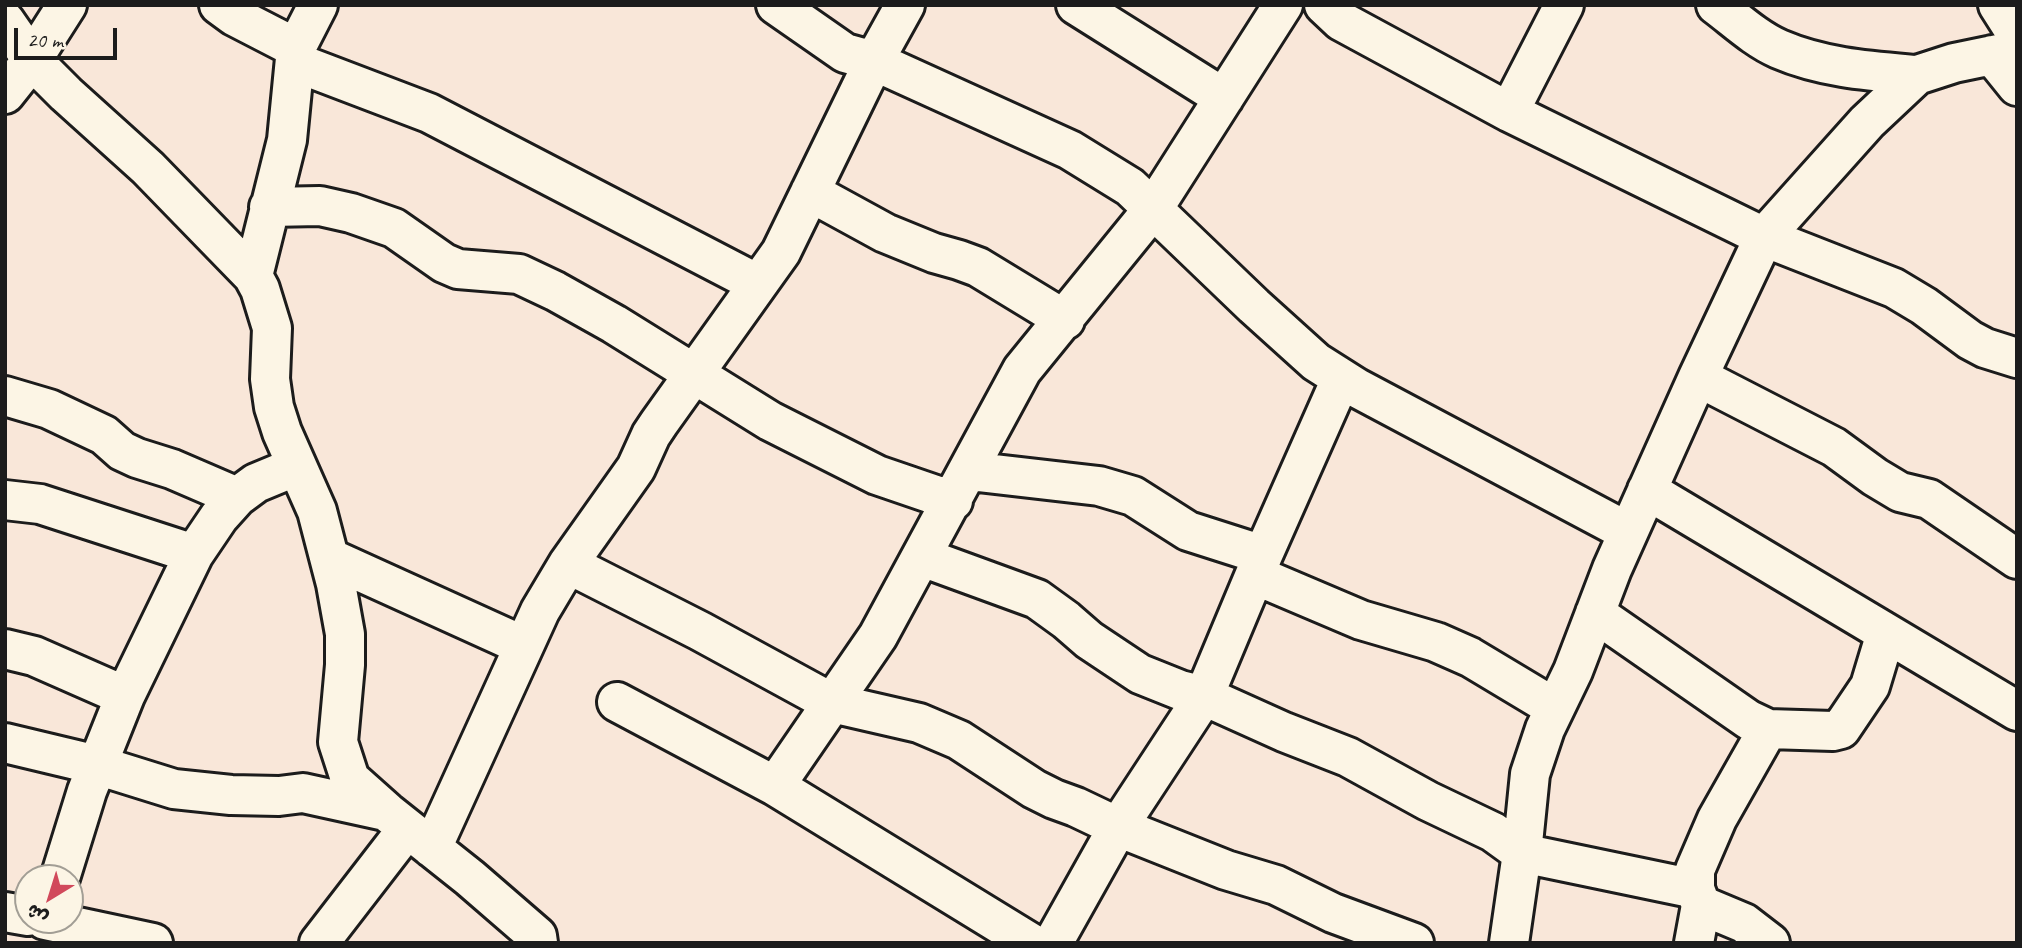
<!DOCTYPE html>
<html>
<head>
<meta charset="utf-8">
<style>
  body { margin:0 }
  #map { position:relative; width:2022px; height:948px; overflow:hidden; background:#f9e7d9; font-family:Caveat,"Playpen Sans Arabic",sans-serif }
  canvas { display:block }
  .frame { position:absolute; inset:0; border:7px solid #1c1c1c; pointer-events:none }
  .north { position:absolute; left:14px; top:864px; width:70px; height:70px; box-sizing:border-box; background:#fcf5e5; border:2px solid #a29e95; border-radius:50%; rotate:218deg; font-size:19px; font-weight:700; line-height:28px; text-align:center; color:#1c1c1c }
  .north::after { content:''; display:block; margin:auto; width:24px; height:32px; background:#d1495b; clip-path:polygon(50% 0,100% 100%,50% 72%,0 100%) }
  .scale { position:absolute; left:14px; top:28px; width:103px; height:32px; box-sizing:border-box; border:4px solid #1c1c1c; border-top:0; padding-left:9px; font-size:21px; line-height:24px; white-space:nowrap; color:#1c1c1c; -webkit-text-stroke:5px #fcf5e5; paint-order:stroke }
</style>
</head>
<body>
<div id="map">
<canvas width="2022" height="948"></canvas>
<div class="frame"></div>
<div class="north">ش</div>
<div class="scale">20 m</div>
</div>
<script>
const ctx = document.querySelector('canvas').getContext('2d');
ctx.lineJoin = 'round';
function stroke(path, color, width, dash) {
  ctx.strokeStyle = color;
  ctx.lineWidth = width;
  ctx.lineCap = dash ? 'butt' : 'round';
  ctx.setLineDash(dash || []);
  ctx.stroke(path);
}
const minor = new Path2D(`
  M219,5L234,16L296,48
  M776,5L845,53L874,61L1070,150L1130,187L1254,306L1316,362L1357,388L1628,532
  M1076,5L1224,98
  M1324,5L1341,21L1509,112L1764,237L1894,288L1924,306L1970,340L1985,348L2017,358
  M1716,5C1736,20 1756,39 1779,49C1823,68 1870,71 1917,75
  M1998,5L2017,35
  M5,21L32,60L66,94L148,168L253,276L260,289L272,328L270,379L274,407L282,432L317,511L336,584L345,634V665L338,742L350,779L387,812L470,878L537,936L538,943
  M1992,55L2017,86
  M295,62L429,113L758,284
  M5,94L32,60L67,5
  M1509,112L1564,5
  M810,192L885,233L934,253L959,260L978,267L1065,320
  M269,207L320,206L351,213L394,228L444,263L458,269L519,274L555,291L614,324L770,421L877,475L953,501
  M253,276L287,140L296,48L318,5
  M1698,377L1834,447L1875,477L1900,492L1929,499L2017,559
  M5,396L49,409L104,435L122,451L137,458L172,469L237,497
  M969,471L1099,486L1133,496L1188,531L1263,555
  M1647,490L2017,711
  M5,500L40,504L194,554
  M922,557L1037,599L1066,620L1089,640L1140,674L1180,690L1204,696L1284,732L1348,757L1428,801L1493,832L1522,853L1695,889
  M330,558L524,646
  M568,564L700,631L832,703L919,723L959,740L1034,789L1054,799L1076,807L1118,827L1226,870L1276,885L1333,913L1414,943
  M1255,575L1361,620L1436,642L1470,657L1555,708
  M1595,613L1749,720L1768,729L1833,731L1841,729L1870,686L1886,633
  M5,649L34,656L125,696
  M617,702L775,786L1031,943
  M5,743L97,765L174,789L231,795L279,796L303,793L385,811
  M775,786L878,636L1022,370L1153,209L1283,5
  M432,848L540,611L568,564L636,468L651,435L659,423L781,252L874,61L905,5
  M60,878L87,791L125,696L194,554L219,517L237,497L256,483L297,466
  M1701,905L1744,923L1770,943
  M5,912L28,916
  M45,920L153,943
  M319,943L407,829
  M1053,943L1118,827L1204,696L1263,555L1341,379
  M1509,943L1522,853L1530,774L1545,729L1573,671L1612,569L1698,377L1764,237L1867,122L1917,75L1954,63L2017,50
  M1694,943L1701,905L1695,889V870L1717,819L1768,729`);
stroke(minor, '#1c1c1c', 44);
stroke(minor, '#fcf5e5', 38);
</script>
</body>
</html>
